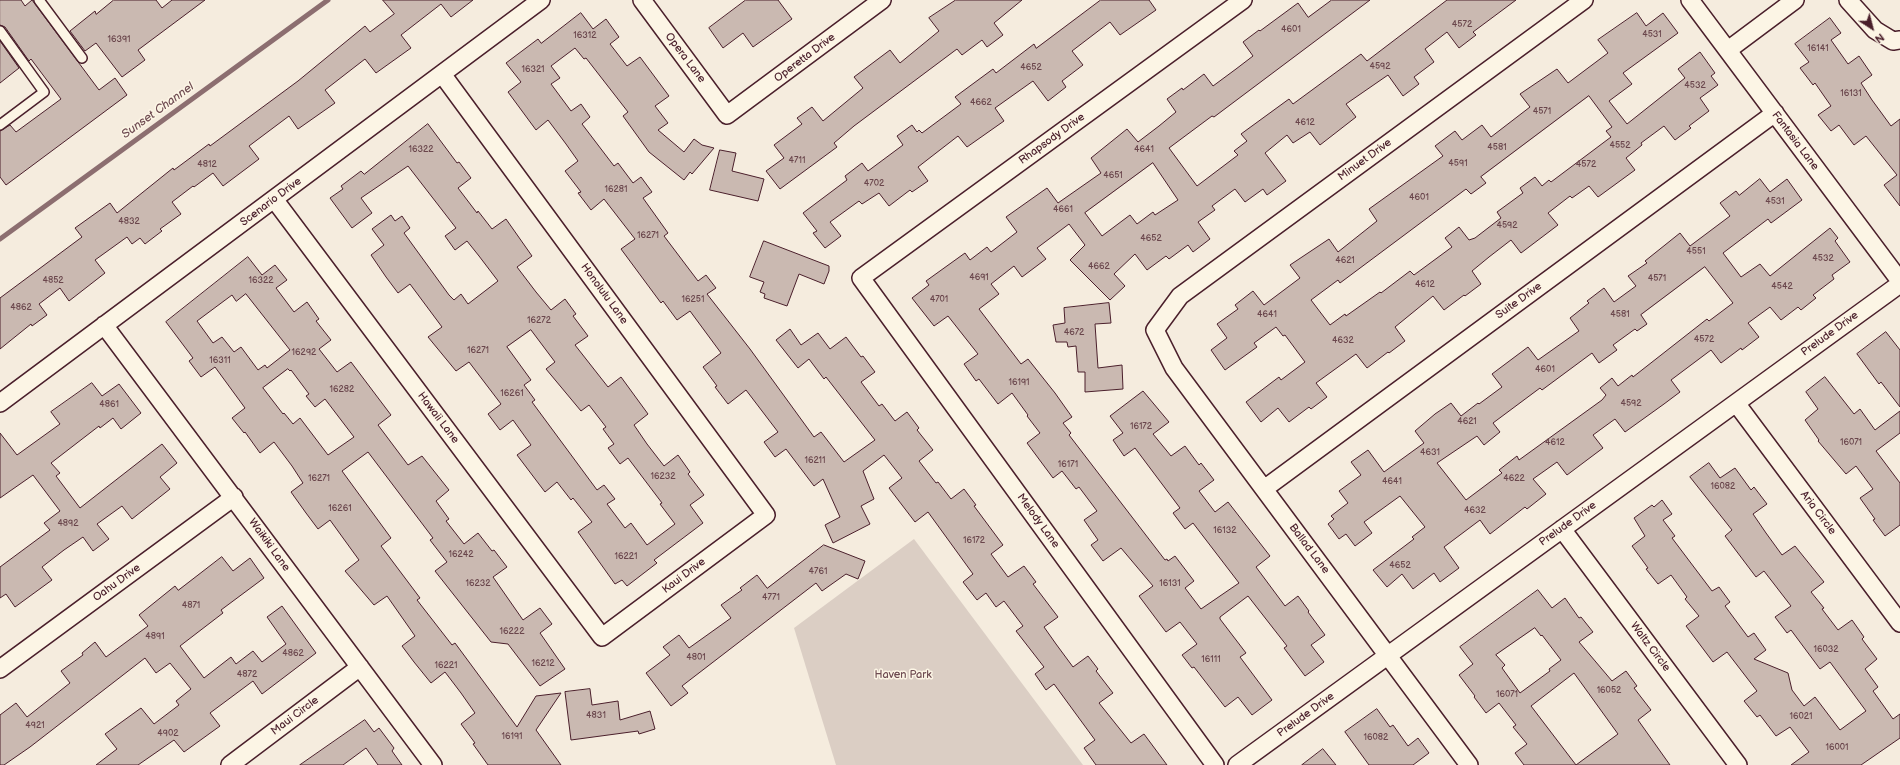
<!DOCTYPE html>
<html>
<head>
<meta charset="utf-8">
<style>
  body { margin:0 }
  #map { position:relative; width:1900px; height:765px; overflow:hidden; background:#f5ecde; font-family:"Balsamiq Sans",sans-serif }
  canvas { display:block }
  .north { position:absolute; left:1852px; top:8px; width:40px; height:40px; -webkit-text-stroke:3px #fcf5e5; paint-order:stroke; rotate:144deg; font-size:11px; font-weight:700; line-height:16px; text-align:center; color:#4a1f2b }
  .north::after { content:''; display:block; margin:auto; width:14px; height:18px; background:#4a1f2b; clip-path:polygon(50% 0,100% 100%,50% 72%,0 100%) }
</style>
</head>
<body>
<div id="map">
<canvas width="1900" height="765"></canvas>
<div class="north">N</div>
</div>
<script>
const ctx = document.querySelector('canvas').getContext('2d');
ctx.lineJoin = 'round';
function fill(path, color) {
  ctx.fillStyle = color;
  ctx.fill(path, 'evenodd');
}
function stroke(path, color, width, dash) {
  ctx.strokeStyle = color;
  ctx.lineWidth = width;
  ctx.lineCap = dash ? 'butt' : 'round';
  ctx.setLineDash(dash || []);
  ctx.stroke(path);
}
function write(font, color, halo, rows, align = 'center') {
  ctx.font = font + ' "Balsamiq Sans",sans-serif';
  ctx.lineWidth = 3;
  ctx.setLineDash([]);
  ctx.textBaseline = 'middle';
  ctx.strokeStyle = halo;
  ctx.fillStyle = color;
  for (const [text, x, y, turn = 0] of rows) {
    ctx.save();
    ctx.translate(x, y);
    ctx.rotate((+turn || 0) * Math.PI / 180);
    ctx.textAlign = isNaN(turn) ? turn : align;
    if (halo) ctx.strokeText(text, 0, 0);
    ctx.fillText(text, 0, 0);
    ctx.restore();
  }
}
fill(new Path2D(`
  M914,539L1083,765H836L794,628Z`), '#dbcec4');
stroke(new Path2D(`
  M0,239L328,0`), '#8c6e70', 5);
const building = new Path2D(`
  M0,0H21L25,6L32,0L99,90L115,78L127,95L6,185L0,177V131L10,125L16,132L61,99L31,59L29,61L5,27L0,25Z
  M114,0H156L162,8L172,0H205L138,50L145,60L122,77L96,43L85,51L70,31L95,11L96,14Z
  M383,0H473L451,17L441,4L401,35L411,48L376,73L365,59L325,90L335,103L298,129L289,116L249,146L259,159L223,186L213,173L194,187L193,186L172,202L181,214L160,229L162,231L145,244L140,238L132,244L127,237L95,260L105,273L69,301L60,288L39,304L47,315L32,326L31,324L0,349V298L82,237L75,228L110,203L117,213L173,168L174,170L209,144L210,146L298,81L365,26L370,32L394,14Z
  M746,0H778L792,19L753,47L743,33L723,48L709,28Z
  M956,0H1022L994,23L1003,35L987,47L982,40L962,55L957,49L854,126L834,143L837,147L780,189L766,171L784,158L774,145L802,124L797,118L812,107L823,121L863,88L854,77L890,50L900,63L939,31L929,18Z
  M1101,0H1149L1156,10L1120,35L1110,22L1072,51L1083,65L1062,81L1066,87L1048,101L1033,81L995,108L1004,121L967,147L958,136L918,167L928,181L912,192L910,190L889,206L879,193L862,204L859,201L830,222L841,236L825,248L813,233L817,231L803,213L847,180L845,176L862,163L868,171L903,145L897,136L912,125L917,132L919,130L922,133L961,104L955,97L993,69L996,73L1034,44L1036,48Z
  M1332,0H1370L1214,117L1212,116L1169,148L1197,186L1238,155L1234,151L1247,141L1241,134L1289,99L1293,104L1361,54L1367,61L1447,0H1516L1473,32L1476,35L1459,48L1447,32L1425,49L1434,62L1414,77L1419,84L1403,96L1388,75L1346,104L1356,117L1320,145L1310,132L1293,143L1287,135L1265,153L1286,181L1267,195L1263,189L1245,202L1235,189L1212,206L1215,210L1198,222L1210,239L1193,252L1188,245L1169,259L1166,256L1147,270L1135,254L1114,274L1125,286L1110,300L1070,260L1085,245L1069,224L1037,248L1046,259L1022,277L1014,266L991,284L999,294L979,309L1021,364L1028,359L1055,393L1072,417L1063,423L1071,433L1069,435L1165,560L1167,559L1168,561L1175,556L1194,581L1185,588L1201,609L1239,583L1193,523L1185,529L1173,513L1180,508L1135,448L1124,456L1113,440L1123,433L1110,416L1143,391L1169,422L1153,434L1171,456L1185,446L1199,465L1201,463L1214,480L1199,491L1215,512L1228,502L1270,556L1256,567L1285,606L1298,596L1309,611L1308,612L1325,635L1311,645L1324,662L1305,676L1284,648L1287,646L1248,596L1220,617V619L1246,653L1240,657L1272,700L1252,715L1238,697L1225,707L1194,667L1192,668L1182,655L1197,644L1180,622L1166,632L1139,596L1153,586L1121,548L1103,561L1091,545L1098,540L1084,520L1097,511L1079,487L1076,489L1062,471L1053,478L1027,443L1040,433L1027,416L1028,415L1012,393L998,404L979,379L976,381L964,364L978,354L948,316L934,326L912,298L929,285L926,281L965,253L970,260L987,247L991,252L1017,232L1006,217L1047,188L1058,203L1101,173L1091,158L1127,129L1138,142L1159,126L1176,112L1167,99L1182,88L1183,90L1204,74L1213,86L1236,69L1253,56L1243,42L1259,30L1260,31L1298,3L1308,17ZM1153,163L1178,200L1155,215L1153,212L1137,224L1130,215L1102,236L1085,213Z
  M581,13L593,29L606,19L619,37L610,44L627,66L640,57L669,96L655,106L668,123L658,130L684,152L694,139L702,145L714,148L692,174L690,172L684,180L649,152L623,116L628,112L586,58L584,59L575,48L551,66L560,78L551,84L571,111L581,104L590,117L582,124L614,166L618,163L633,183L641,177L652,192L643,198L668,233L664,236L698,281L706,275L716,288L707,294L750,349L814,437L821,432L844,462L875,440L826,377L824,379L809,359L798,368L776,340L790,329L801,345L818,333L830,349L846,337L861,357L863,356L875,372L861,382L879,406L882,404L895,421L907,412L919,428L917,430L933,450L919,461L936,483L938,482L951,499L964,489L976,505L974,506L1003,545L991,554L1008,577L1024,566L1036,582L1033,584L1058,617L1044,627L1056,644L1073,667L1088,656L1098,669L1096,671L1113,693L1099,703L1131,743L1144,734L1167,765H1096L1084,748L1095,740L1054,684L1046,690L1035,674L1044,667L1016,631L1023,626L1004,601L996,607L986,593L977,600L963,582L973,574L928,512L915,522L889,488L902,478L884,455L863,471L874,499L861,506L870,524L833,543L825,525L840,517L823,479L814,486L786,449L775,457L764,442L778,432L746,390L728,404L715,387L717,386L703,367L721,353L690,311L677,320L663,301L661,303L621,249L635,239L604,199L591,210L578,193L581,192L565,171L578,161L566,144L548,120L536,130L508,92L521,82L506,63L538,39L541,43Z
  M1637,13L1646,26L1663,13L1678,33L1623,73L1632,84L1609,101L1627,124L1685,78L1678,69L1700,52L1715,73L1711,76L1718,85L1700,98L1709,111L1689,126L1691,128L1675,140L1664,126L1641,143L1642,145L1626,158L1635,170L1598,197L1589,186L1572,198L1570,196L1548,213L1558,225L1521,253L1511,240L1489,257L1472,271L1481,284L1465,296L1464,295L1444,310L1433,296L1395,327L1405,341L1389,353L1388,352L1367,368L1356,354L1316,383L1327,397L1311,409L1309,407L1289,422L1278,408L1261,422L1246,402L1279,377L1281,380L1305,362L1285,335L1283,336L1276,327L1254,343L1257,347L1225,370L1211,350L1227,338L1217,324L1238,309L1235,305L1253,291L1264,305L1300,278L1290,265L1329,239L1338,252L1377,221L1369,209L1443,156L1435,146L1455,131L1462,140L1482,125L1491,137L1530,107L1520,94L1557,69L1568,83L1608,53L1598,40ZM1589,96L1612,127L1606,131L1611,137L1551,182L1549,180L1542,186L1535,177L1520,188L1523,193L1497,212L1501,218L1475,238L1469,240L1459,227L1445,238L1452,247L1414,275L1410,271L1381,293L1380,292L1346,316L1345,314L1330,325L1311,300L1338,280L1340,283L1466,189L1471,194L1486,183L1481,177Z
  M1830,18L1841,33L1831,40L1848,64L1859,56L1872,75L1861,83L1872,100L1891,126L1900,119V206L1884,185L1897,175L1866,136L1854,145L1839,125L1831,131L1818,115L1831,106L1815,83L1813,85L1800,68L1809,62L1795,44Z
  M0,41L19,68L0,83Z
  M428,124L457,163L459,162L471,178L458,188L477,213L478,211L492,229L506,219L532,256L517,267L536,292L551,310L565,299L576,314L573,316L588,336L575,345L608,387L621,377L648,414L634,425L647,444L664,466L678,455L690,472L688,474L704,495L690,505L703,523L654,560L657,563L627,586L622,580L615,584L578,532L592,522L573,498L571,500L557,482L545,492L517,455L531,445L513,420L500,430L488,414L501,404L469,362L456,371L428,337L442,327L410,284L398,293L386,277L371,255L384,245L372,229L391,215L395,221L402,216L410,228L404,233L449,295L454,300L461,294L468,304L498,281L479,256L467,241L455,250L445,236L456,228L408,166L361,198L372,213L352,228L330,198L343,189L341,186L361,171L364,174ZM531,330L555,362L546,369L581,411L589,405L606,427L603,429L614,444L608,448L620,464L628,458L662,503L660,504L675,524L647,545L631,523L625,528L607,504L615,499L604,485L597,490L532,402L535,400L524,385L531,380L507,347Z
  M720,150L736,153L732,171L764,179L758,201L710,190Z
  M1760,179L1770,192L1787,179L1802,200L1771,223L1768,219L1723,253L1741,277L1760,264L1770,276L1830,228L1838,238L1835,241L1850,262L1832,275L1834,279L1813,295L1816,298L1801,310L1798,307L1781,320L1770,307L1748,323L1759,337L1742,350L1741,348L1721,363L1711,350L1671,380L1680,392L1664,404L1625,432L1615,419L1593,435L1603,448L1567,475L1557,462L1533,479L1546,494L1527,509L1525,507L1490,534L1480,520L1444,547L1459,568L1440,582L1434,573L1413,589L1402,574L1387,587L1373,570L1414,539L1412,537L1425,527L1400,496L1364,522L1372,533L1355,546L1346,534L1339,539L1328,524L1334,519L1331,516L1348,503L1339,491L1361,475L1351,462L1368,450L1384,472L1424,443L1415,431L1435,414L1451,403L1461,416L1478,403L1479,404L1502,387L1492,374L1528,347L1538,360L1579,331L1570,318L1589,303L1587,301L1604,288L1614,302L1636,286L1628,276L1647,263L1645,261L1680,233L1690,246L1730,216L1720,203L1736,191L1739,195ZM1705,267L1733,303L1709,321L1707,319L1633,377L1632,375L1618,386L1612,378L1600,388L1606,395L1602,400L1519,460L1517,456L1499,470L1502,473L1466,500L1437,463L1477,436L1484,445L1500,432L1493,423L1540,388L1542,390L1592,353L1599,363L1617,350L1613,345L1635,329L1637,331L1647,324L1641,315Z
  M764,241L829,266V271L824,284L799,274L787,306L764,298L765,294L760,292L764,282L750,277Z
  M248,257L262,275L275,265L287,280L276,288L294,312L307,302L319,319L316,321L331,340L319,349L337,372L351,362L391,415L378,425L408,465L422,456L449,490L436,501L449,519L446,521L464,544L478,533L492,551L494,550L507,567L493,577L523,620L540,608L552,624L540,633L565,669L540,686L508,644L491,642L435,571L447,562L430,540L433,538L368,452L342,471L391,538L381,546L420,598L417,600L452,645L455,643L517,727L536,696L561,693L536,730L561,765H488L473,744L475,743L461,724L475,713L461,693L445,672L431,683L414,662L402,646L415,636L387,596L374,605L345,571L359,560L330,520L318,529L306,513L291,492L303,483L292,466L274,442L260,453L245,432L244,433L232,418L245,408L215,367L201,377L189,361L193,358L166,322ZM246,294L290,350L267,368L265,365L258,370L241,347L234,352L222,337L213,343L197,321L232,295L236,301ZM288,369L290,371L291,370L309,394L306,396L315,407L325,399L354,437L328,455L300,418L293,424L284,413L283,414L263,388Z
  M1109,303L1111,323L1095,324L1098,368L1122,365L1123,389L1085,392V372H1078L1076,346L1068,347L1067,342H1056L1053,325L1065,323L1064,308Z
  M1886,332L1900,350V407L1881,382L1879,384L1857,354Z
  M1825,377L1854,414L1860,409L1875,430L1900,411V433L1876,451L1900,483V525L1885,536L1873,520L1875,519L1860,498L1873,489L1856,466L1846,474L1818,441L1819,440L1805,420L1818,409L1806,392Z
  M92,383L102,396L119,384L141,413L121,429L113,418L100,428L99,426L51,463L60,473L56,476L80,508L162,444L177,463L160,477L170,489L132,519L122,506L97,524L109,539L93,551L83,537L64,550L42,567L52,580L15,607L6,594L0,598V567L50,530L44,523L60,511L33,475L0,498V433L17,455L60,424L51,412Z
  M1709,463L1720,478L1735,468L1751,490L1754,487L1767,504L1753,514L1766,533L1782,555L1795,546L1824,582L1811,592L1824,608L1822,609L1838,630L1852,620L1864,637L1862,639L1877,659L1865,669L1878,687L1873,691L1893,719L1900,714V738L1861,765H1791L1809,752L1790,727L1776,736L1760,715L1757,717L1744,701L1757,691L1727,652L1713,662L1686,626L1699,616L1685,599L1687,597L1671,575L1658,584L1646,569L1648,568L1632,546L1645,536L1634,518L1652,505L1654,507L1662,500L1672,514L1663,520L1675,536L1672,538L1712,591L1719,587L1730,602L1725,606L1748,637L1754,633L1766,650L1754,659L1788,673L1792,690L1804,706L1815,697L1840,730L1866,711L1830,662L1820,669L1791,630L1787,633L1775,617L1791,606L1764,571L1756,577L1725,536L1732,530L1690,477Z
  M824,545L865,561L858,579L846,574L822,591L816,583L682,686L688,693L671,706L646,673L670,655L663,647L679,635L689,648L731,618L721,605L742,590L740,588L757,575L767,588Z
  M222,557L233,571L250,558L264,578L221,610L223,613L180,646L204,678L231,657L236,664L253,651L262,662L286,644L267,617L282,606L316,653L262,694L253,681L210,713L220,726L184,752L174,740L138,765H96L117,749L105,734L141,708L154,724L179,705L176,701L191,689L170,663L156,673L145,658L30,747L4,765H0V715L16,703L27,717L70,683L61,671L83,655L82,653L95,642L106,657L148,626L139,615L175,586L178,590Z
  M1538,590L1552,608L1565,598L1579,618L1581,617L1593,632L1579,642L1612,681L1626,671L1637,686L1634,688L1651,710L1638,720L1670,765H1576L1618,734L1574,673L1531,706L1576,765H1524L1515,753L1527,744L1513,727L1516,725L1499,703L1486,713L1474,697L1475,696L1459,675L1473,664L1460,647ZM1535,628L1541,636L1542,635L1561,660L1549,669L1550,671L1520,693L1502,668L1505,665L1496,655Z
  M590,689L592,705L618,701L620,720L650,711L655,729L639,734L638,731L571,740L565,692Z
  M1377,709L1390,727L1393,725L1408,746L1418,738L1429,753L1413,765H1369L1345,732Z
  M365,720L374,732L379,728L394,748L392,751L402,765H378L366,748L343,765H300Z
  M1323,749L1336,765H1302Z`);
fill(building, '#cab9b1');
stroke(building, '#4a1f2b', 1);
const service = new Path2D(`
  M39,0L82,58
  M0,31L44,92L0,125`);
const minor = new Path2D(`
  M642,0L727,115L882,0
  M1690,0L1900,281
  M1848,0L1875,30L1893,41L1900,40
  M1728,50L1795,0
  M274,199L602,637L766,515L442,74
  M104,325L433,765
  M0,403L541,0
  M1736,403L1900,623
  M1264,489L1775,113
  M1562,529L1738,765
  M0,669L234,497
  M230,765L360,667
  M1215,765L861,278L1243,0
  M1237,765L1900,284
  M1469,765L1174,368L1155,330L1180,296L1584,0`);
stroke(service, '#4a1f2b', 12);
stroke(minor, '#4a1f2b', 20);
stroke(service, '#fcf5e5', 9);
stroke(minor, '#fcf5e5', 17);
write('9px', '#6a464c', null, [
  ["4572",1462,25],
  ["4601",1291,30],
  ["4531",1652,35],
  ["16312",585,36],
  ["16391",119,40],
  ["16141",1818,49],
  ["4592",1380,67],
  ["4652",1031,68],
  ["16321",533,70],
  ["4532",1695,86],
  ["16131",1851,94],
  ["4662",981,103],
  ["4571",1542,112],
  ["4612",1305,123],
  ["4552",1620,146],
  ["4581",1497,148],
  ["16322",421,150],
  ["4641",1144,150],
  ["4711",797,161],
  ["4591",1458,164],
  ["4812",207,165],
  ["4572",1586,165],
  ["4651",1113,176],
  ["4702",874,184],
  ["16281",616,190],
  ["4601",1419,198],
  ["4531",1775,202],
  ["4661",1063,210],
  ["4832",129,222],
  ["4592",1507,226],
  ["16271",648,236],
  ["4652",1151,239],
  ["4551",1696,252],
  ["4532",1823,259],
  ["4621",1345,261],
  ["4662",1099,267],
  ["4691",979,278],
  ["4571",1657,279],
  ["4852",53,281],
  ["16322",261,281],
  ["4612",1425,285],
  ["4542",1782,287],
  ["16251",693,300],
  ["4701",939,300],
  ["4862",21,308],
  ["4641",1267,315],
  ["4581",1620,315],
  ["16272",539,321],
  ["4672",1074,333],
  ["4572",1704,340],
  ["4632",1343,341],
  ["16271",478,351],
  ["16292",304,353],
  ["16311",220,361],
  ["4601",1545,370],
  ["16191",1019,383],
  ["16282",342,390],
  ["16261",512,394],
  ["4592",1631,404],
  ["4861",109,405],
  ["4621",1467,422],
  ["16172",1141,427],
  ["4612",1555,443],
  ["16071",1851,443],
  ["4631",1430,453],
  ["16211",815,461],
  ["16171",1068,465],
  ["16232",663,477],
  ["16271",319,479],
  ["4622",1514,479],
  ["4641",1392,482],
  ["16082",1723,487],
  ["16261",340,509],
  ["4632",1475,511],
  ["4892",68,524],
  ["16132",1225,531],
  ["16172",974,541],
  ["16242",461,555],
  ["16221",626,557],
  ["4652",1400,566],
  ["4761",818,572],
  ["16232",478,584],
  ["16131",1170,584],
  ["4771",771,598],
  ["4871",191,606],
  ["16222",512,632],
  ["4891",155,637],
  ["16032",1826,650],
  ["4862",293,654],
  ["4801",696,658],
  ["16111",1211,660],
  ["16212",543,664],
  ["16221",446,666],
  ["4872",247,675],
  ["16052",1609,691],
  ["16071",1507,695],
  ["4831",596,716],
  ["16021",1801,717],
  ["4921",35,726],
  ["4902",168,734],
  ["16191",512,737],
  ["16082",1376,738],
  ["16001",1837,748]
]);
write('11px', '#4a1f2b', '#fcf5e5', [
  ["Opera Lane",685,58,53],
  ["Operetta Drive",805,58,-37],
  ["Rhapsody Drive",1052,139,-36],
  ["Fantasia Lane",1795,141,53],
  ["Minuet Drive",1365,160,-36],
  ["Scenario Drive",271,202,-37],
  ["Honolulu Lane",604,294,54],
  ["Suite Drive",1519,301,-36],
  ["Prelude Drive",1830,334,-36],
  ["Hawaii Lane",438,418,53],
  ["Aria Circle",1818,513,53],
  ["Melody Lane",1038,521,54],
  ["Prelude Drive",1568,524,-36],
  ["Waikiki Lane",269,545,54],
  ["Ballad Lane",1309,549,53],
  ["Kaui Drive",684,576,-37],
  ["Oahu Drive",117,583,-36],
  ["Waltz Circle",1650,647,53],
  ["Prelude Drive",1306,715,-36],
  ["Maui Circle",295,716,-37]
]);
write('11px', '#6e4b51', '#fcf5e5', [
  ["Haven Park",903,675]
]);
write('italic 12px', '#704d53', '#fcf5e5', [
  ["Sunset Channel",158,111,-36]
]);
</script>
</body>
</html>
